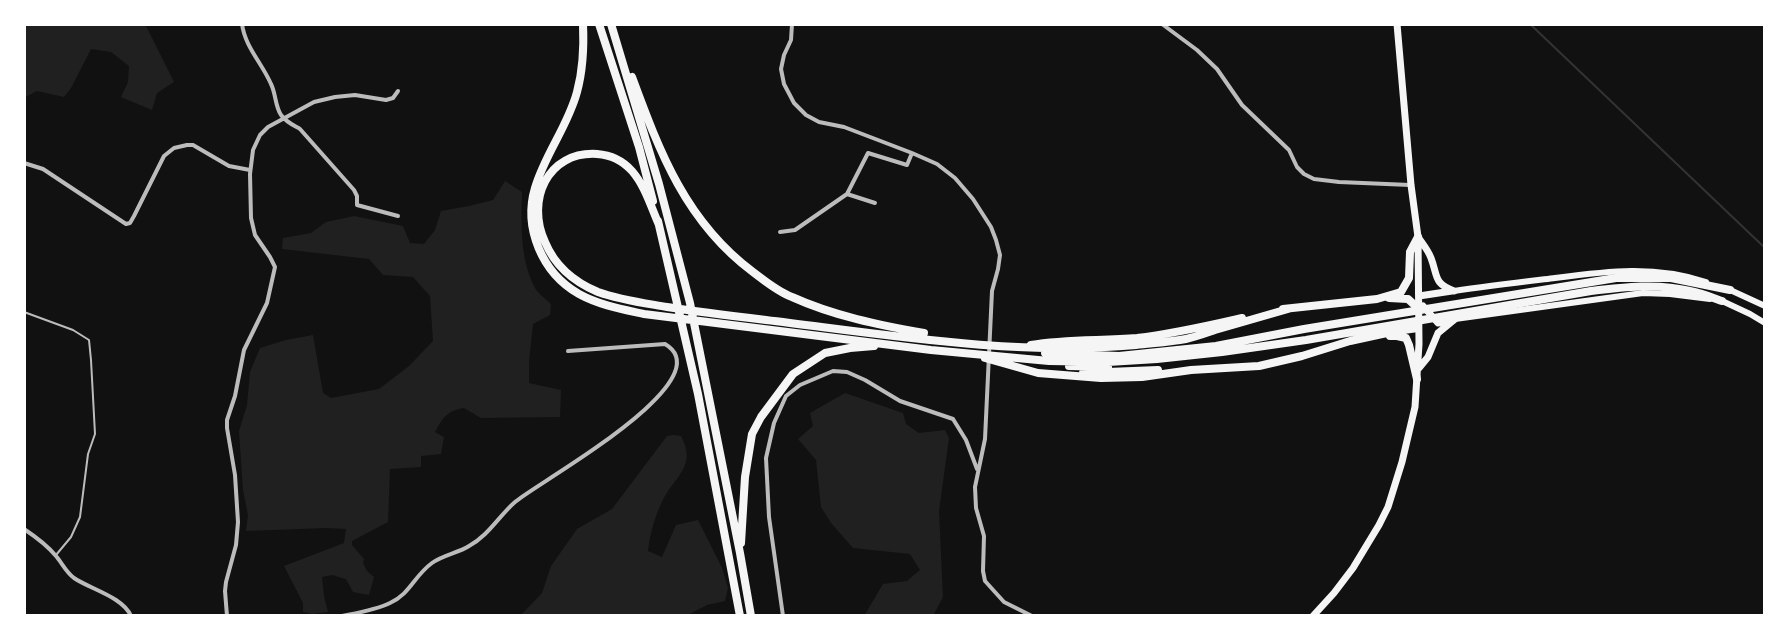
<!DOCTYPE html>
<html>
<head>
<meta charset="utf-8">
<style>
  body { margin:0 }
  #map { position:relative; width:1789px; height:640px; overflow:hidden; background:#111; font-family:"Libre Baskerville",serif }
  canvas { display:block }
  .frame { position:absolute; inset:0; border:26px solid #fff; pointer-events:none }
</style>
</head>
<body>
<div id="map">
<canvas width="1789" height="640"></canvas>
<div class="frame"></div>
</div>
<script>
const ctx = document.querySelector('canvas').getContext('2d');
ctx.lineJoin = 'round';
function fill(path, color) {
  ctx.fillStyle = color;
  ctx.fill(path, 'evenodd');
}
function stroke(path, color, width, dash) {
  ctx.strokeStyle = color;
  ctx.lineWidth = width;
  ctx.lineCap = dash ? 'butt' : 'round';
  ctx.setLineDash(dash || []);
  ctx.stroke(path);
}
fill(new Path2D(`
  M24,24H145L174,82L157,93L152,110L121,97L128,82L129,66L111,52L91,49L71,88L64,97L37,91L24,98Z
  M505,181L522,192C521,223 520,258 534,286C537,293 545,298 551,304L550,315L533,324L529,362V383L561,390L560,417L481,418L464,408C447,411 443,417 435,432L444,437L441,454L421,456V467L390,469L388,522L352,541V545L364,559L363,563L367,571L374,577L369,595L353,592L346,579L332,575L322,577L324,596L328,612L312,614L303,612V603L284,566L344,543L346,529L326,528L246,531L248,515L243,490L239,431L247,405L250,372L260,348L286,340L313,335L323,393L331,398L379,389L409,366L433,341L430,296L413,277L383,275L369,259L282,249L283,238L311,233L326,222L354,216L403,226L410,243L424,244L435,230L441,211L469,206L493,200Z
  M845,393L903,413L906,424L919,433L945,430L949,438L939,511L943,597L933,616H864L883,584L907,581L920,570L910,554L853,548L831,523L821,507L816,460L798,439L813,426L810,413Z
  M674,435L681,436C696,465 678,474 665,496C656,512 650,533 648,551L662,557L676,525L698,520L722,568L728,588L725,601L707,605L686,616H520L542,593L551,566L577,529L612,509L667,436Z`), '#202020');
stroke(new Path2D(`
  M1530,24L1765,248`), '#333', 2);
stroke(new Path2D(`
  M24,312L73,330L89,340L91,360L95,434L88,454L80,517L71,537L56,555`), '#bcbcbc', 2);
stroke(new Path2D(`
  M242,24C245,47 262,63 271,84C276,94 275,106 281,115C286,122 293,125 300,129L354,190L357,196V205L398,216
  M792,24L791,40L784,55L781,69L784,84L794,103L806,115L819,122L844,127L912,153L937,164L955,178L973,199L991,227L996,240L1000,255L998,269L992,291L985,439L975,487L976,508L984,536L983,571L985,581L1004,602L1032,616
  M1162,24L1197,50L1217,69L1242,105L1289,150L1297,167L1304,174L1314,179L1339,182L1410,185
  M24,163L43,169L126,224L130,223L134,216L164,156L174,148L187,145H193L229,166L250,170
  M847,194L875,203
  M780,232L795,230L847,194L868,153L907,165L912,153
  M24,529C36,537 47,545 56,556C62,563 66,572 74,578C90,589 123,597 131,616
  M227,616L225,591L226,582L236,545L238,522L235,475L227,428V420L235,396L244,350L267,303L275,267L270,257L255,235L251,218L250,174L253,150L260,135L268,127L314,102L335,97L355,95L386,100L393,98L398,91
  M342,616C357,613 376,610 390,603C410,594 414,576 432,563C443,555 458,553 469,546C488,536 499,516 515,502C535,484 726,380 665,344L568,351
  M783,616L769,517L766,458L774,423L786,396L800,385L833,371L847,372L865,380L900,401L953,419L966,440L977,469`), '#bcbcbc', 4);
stroke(new Path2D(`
  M1728,289L1765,306
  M1454,291C1488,286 1522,282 1555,278C1608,271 1655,265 1706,282
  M1720,300L1750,314L1765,323
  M1455,319L1643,293L1670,294L1710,299`), '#f5f5f5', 6);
stroke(new Path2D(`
  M1418,237C1422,243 1428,250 1431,258C1438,276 1433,283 1454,291
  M1419,296L1452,291
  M1423,306L1438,323L1452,320
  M1419,368L1428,357L1438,333L1455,319
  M1313,616L1334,593L1353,568L1379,525L1388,507L1402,462L1415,407L1419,344L1418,237L1411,185L1397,24`), '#f5f5f5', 7);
stroke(new Path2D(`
  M583,24C584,46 583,70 577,92C568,126 545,154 535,188C523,228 542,273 579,294C599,305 621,309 644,314L931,350L1049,361L1108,362L1157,359L1222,352L1306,340L1591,291C1624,287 1658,283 1690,291C1701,293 1711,297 1722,301
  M599,24L639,147L653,201
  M611,24L659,184L690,303L740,553L751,616
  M632,77C660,153 686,222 753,272C765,281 778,292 792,297C834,316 879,325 924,333
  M658,221L698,394L740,616
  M659,225C651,207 645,186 632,171C623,161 611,155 597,154C547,151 526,201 545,242C555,266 574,282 598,292C620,300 644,303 667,307C700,312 733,316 766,320C889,335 1013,356 1136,345C1153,343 1170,342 1186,339C1196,337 1206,333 1215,330C1239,323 1264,316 1288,309
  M1389,298L1408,299L1419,309
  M1283,309L1377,299L1401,292L1409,278L1410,252L1418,237
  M1390,336H1397L1406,338L1409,345L1417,379
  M1031,345C1066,339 1102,341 1137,338C1173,334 1207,326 1242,318
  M1045,353L1119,356L1216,346L1304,329L1616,278H1671L1730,290
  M985,358L1038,373L1101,378L1142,377L1191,370L1259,366L1302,356L1350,341L1396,331L1418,328
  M1069,366L1108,367
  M1083,373L1158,370
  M741,543L745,477L752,434L761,417L793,374L825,353L850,348L874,346`), '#f5f5f5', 8);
</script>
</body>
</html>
